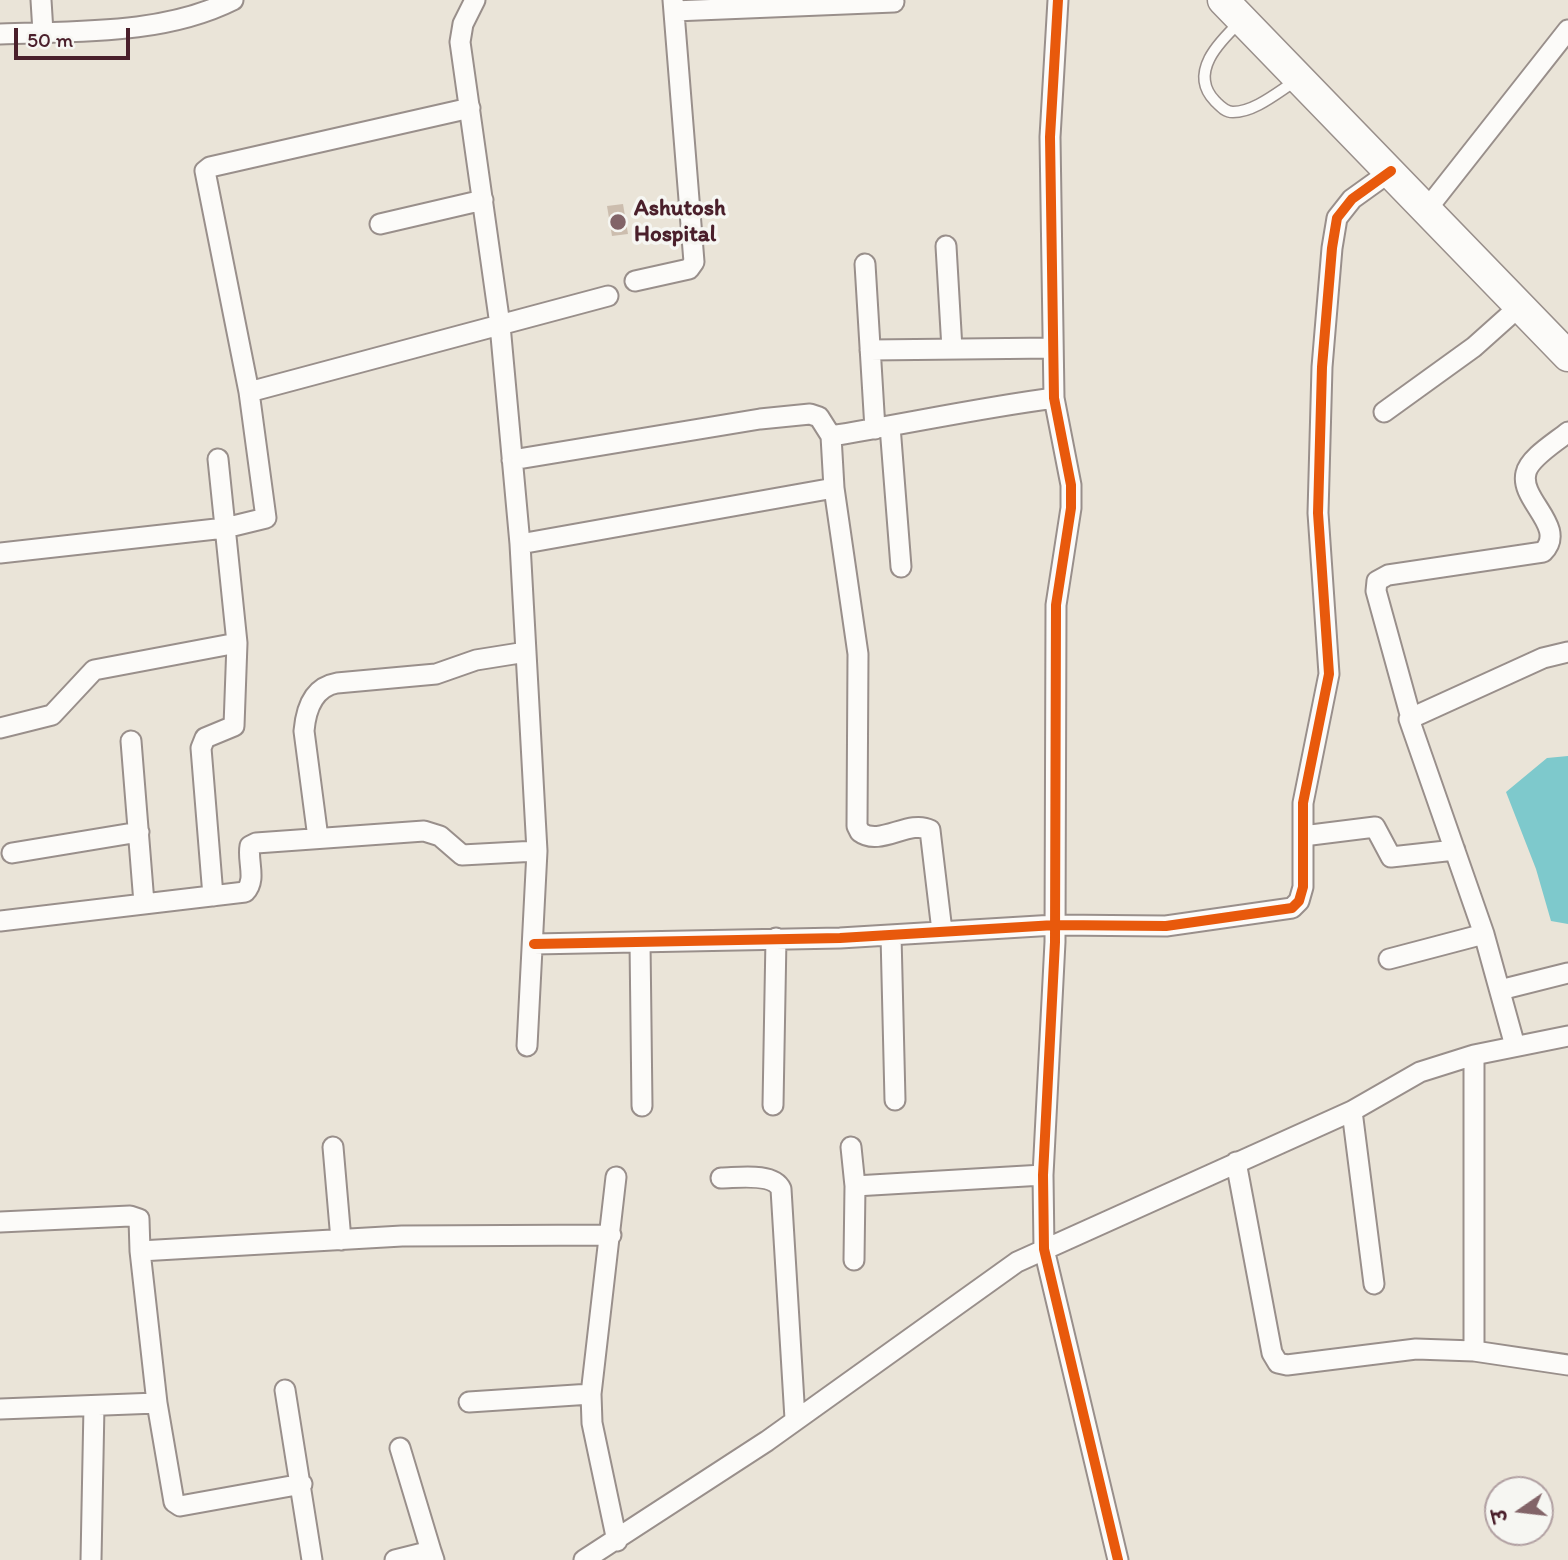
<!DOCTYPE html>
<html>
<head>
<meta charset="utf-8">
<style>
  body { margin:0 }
  #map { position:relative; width:1568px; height:1560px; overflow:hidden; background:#eae4d8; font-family:Itim,"Playpen Sans Deva",sans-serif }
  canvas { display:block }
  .north { position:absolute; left:1484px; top:1476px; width:70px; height:70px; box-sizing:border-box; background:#f6f6f2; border:2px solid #b1a0a2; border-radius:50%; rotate:256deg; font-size:19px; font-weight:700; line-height:28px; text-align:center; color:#4a1f2b }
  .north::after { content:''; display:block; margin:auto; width:24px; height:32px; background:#826468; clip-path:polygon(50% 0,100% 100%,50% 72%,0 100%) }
  .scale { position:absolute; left:14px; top:28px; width:116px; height:32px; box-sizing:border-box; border:4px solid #4a1f2b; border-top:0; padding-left:9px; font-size:21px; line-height:24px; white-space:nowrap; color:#4a1f2b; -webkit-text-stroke:5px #f6f6f2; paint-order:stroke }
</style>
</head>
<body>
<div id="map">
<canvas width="1568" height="1560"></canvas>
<div class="north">उ</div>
<div class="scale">50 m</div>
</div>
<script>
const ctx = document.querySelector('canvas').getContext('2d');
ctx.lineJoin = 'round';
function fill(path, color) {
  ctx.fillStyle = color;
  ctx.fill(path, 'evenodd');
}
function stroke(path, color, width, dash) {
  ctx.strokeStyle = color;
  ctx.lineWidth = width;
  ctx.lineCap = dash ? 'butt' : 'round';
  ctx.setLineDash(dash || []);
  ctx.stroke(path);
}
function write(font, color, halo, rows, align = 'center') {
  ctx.font = font + ' Itim,sans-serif';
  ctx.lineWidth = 7;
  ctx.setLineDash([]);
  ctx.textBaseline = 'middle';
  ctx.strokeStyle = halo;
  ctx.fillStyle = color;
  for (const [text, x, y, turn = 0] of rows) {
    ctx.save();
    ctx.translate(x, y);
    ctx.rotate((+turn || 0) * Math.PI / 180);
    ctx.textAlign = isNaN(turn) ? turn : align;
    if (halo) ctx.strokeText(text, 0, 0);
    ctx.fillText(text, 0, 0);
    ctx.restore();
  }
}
fill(new Path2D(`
  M1568,756V924L1551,921L1536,869L1506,792L1547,758Z`), '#7ec9cc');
fill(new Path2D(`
  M623,204L628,234L612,236L607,206Z`), '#ccbdae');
const lane = new Path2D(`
  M1240,22C1219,42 1188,73 1215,101C1220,106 1225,112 1233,112C1255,112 1279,91 1297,80`);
const street = new Path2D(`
  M41,0L43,32
  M475,0L463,24L460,42L500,325L520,544L537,851L527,1046
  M1058,0L1050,137L1054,398L1071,485V508L1056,605L1055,942L1043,1175L1044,1249L1118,1560
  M674,11L894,2
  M0,34C77,31 163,35 233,0
  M1427,209L1568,30
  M380,224L483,200
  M946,246L952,349
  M865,264L875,429
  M635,281L689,269L694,262L673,0
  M870,350L1053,348
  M249,392L608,296
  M1384,412L1474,347L1521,305
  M890,426L901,567
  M831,436C905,424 979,408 1054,398
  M512,460L760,419L810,414L819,417L831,436L834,488L858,654L857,826L860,832C880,847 909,819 930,830L942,931
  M520,544L834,488
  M0,553L225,528L266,518L249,392L205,171L210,167L470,108
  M1411,718L1376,591L1377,581L1388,575L1543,552C1568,527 1519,500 1526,473C1529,458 1556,442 1568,432
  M0,728L52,715L94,670L237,643
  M131,741L144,903
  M1303,836L1375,827L1391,857L1455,850
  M318,838L304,731C306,708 314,687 337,683L436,674L476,660L526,652
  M12,853L139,832
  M213,896L201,748L205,738L234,726L237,643L218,459
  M0,921L245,892C257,880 247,861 250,846L256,843L424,831L440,836L462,855L537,851
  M891,935L895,1100
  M640,942L642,1106
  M534,944L840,938L1055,925L1166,926L1292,908L1299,901L1303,887V803L1329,674L1318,513L1322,367L1332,248L1337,218L1352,199L1391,171
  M1389,959L1484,934
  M1500,990L1568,973
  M1515,1046L1484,934L1409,719L1543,658L1568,652
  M773,1105L776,938
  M1352,1111L1374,1284
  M333,1147L341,1240
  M851,1147L855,1186L854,1260
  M1236,1162L1272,1353L1278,1363L1287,1365L1416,1349L1474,1351L1568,1365
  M616,1177L591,1394L592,1423L617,1541
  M721,1178C737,1178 773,1172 781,1189L795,1419
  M855,1186L1043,1175
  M0,1222L130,1216L139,1219L140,1251L157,1403L174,1502L180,1506L302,1484
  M140,1251L402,1236L611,1235
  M1474,1351V1055
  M285,1390L312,1560
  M469,1402L591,1394
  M0,1409L157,1403
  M400,1448L431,1551
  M91,1560L94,1406
  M395,1560L431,1551L434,1560
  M584,1560L767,1441L1017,1262L1352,1111L1420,1072L1474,1055L1568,1036`);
const primary = new Path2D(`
  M1223,0L1568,356`);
stroke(lane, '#998f8b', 13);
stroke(street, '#998f8b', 23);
stroke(primary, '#998f8b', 33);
stroke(lane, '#fcfbf9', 10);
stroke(street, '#fcfbf9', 19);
stroke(primary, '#fcfbf9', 30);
stroke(new Path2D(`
  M1058,0L1050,137L1054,398L1071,485V508L1056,605L1055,942L1043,1175L1044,1249L1118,1560
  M534,944L840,938L1055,925L1166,926L1292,908L1299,901L1303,887V803L1329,674L1318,513L1322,367L1332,248L1337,218L1352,199L1391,171`), '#e8590c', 10);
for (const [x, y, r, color] of [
  [618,222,9,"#826468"]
]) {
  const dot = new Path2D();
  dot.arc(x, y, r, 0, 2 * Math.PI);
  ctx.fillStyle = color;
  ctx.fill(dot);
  stroke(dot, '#f6f6f2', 2.5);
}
write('bold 23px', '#4a1f2b', '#f6f6f2', [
  ["Ashutosh",634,209],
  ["Hospital",634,235]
], 'left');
</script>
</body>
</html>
